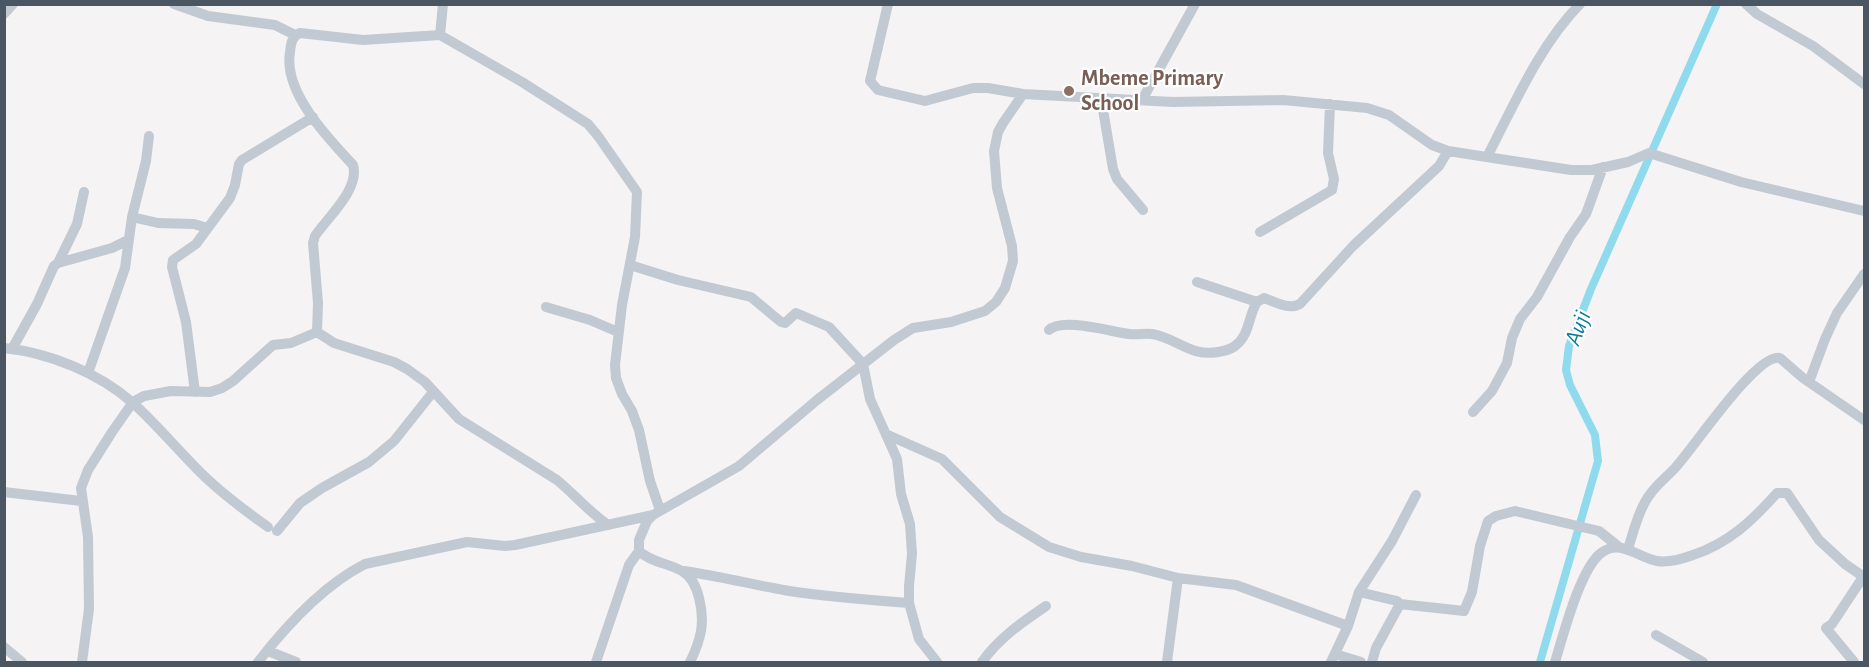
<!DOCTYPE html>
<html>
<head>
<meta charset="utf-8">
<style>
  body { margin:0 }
  #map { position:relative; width:1869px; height:667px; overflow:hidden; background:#f5f3f3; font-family:"Alegreya Sans",sans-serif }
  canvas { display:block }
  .frame { position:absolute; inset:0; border:6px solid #4a5661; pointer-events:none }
</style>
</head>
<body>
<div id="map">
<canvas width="1869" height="667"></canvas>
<div class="frame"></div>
</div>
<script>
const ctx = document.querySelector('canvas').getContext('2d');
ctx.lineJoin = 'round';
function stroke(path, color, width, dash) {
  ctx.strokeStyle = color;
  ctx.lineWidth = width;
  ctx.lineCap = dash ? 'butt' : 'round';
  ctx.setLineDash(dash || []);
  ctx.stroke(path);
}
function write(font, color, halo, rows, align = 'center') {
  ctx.font = font + ' "Alegreya Sans",sans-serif';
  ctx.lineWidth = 4.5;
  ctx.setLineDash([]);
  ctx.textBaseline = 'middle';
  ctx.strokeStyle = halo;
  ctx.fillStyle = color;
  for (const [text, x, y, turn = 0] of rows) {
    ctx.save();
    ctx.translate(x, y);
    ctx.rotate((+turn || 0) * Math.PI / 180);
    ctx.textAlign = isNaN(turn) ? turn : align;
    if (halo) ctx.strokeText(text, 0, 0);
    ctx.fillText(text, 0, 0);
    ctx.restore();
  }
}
stroke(new Path2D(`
  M1540,662L1598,461L1595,435L1570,385L1566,370L1569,346L1591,289L1717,4`), '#90daee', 8);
stroke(new Path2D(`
  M174,4L208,16L275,25L295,35
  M443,4L440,35L363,40L300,33C292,36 291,43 290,52C283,92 328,138 353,165C360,189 328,217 315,236L313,243L318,303L317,332L334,343L394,362L407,369L425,382L459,419L557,480C574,494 589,512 608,525
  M888,4L870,81L878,90L925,101L973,88H988L1023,94L1173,102L1283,100L1367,108L1389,115L1432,145L1448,151L1571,170H1592L1628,162L1649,153L1741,182L1864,211
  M1746,4L1757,14L1813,46L1864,84
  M4,14L13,4
  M440,35L522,82L588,124L598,136L637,192L635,237L622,305L615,365L616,378L622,394L632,411L639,430L650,481L660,510
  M1101,98L1113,169L1117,179L1143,210
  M1142,100L1195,4
  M1487,157C1514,105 1539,46 1580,4
  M132,217L158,223L194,224L207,228
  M1260,232L1332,190L1334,179L1328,153L1330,104
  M58,263L77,224L84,192
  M630,265L678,280L751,297L781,322L785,323L796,313L829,327L863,364L870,399L897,459L901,494L910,524L912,554L909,586V603L919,639L937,662
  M1197,282L1257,302
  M546,307L590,320L618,332
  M1049,330C1062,317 1112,332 1129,334C1137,335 1145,333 1152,334C1177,338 1190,357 1218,352C1224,351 1230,350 1235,346C1250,335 1248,316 1257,302L1264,298C1275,302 1289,310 1300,304L1353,246L1439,166L1448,151
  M4,348C50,353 99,373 133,403C157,425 178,450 200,472C221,493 244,510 268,527
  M12,349L37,304L54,266L58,263L112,248L128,240
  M88,373L125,268L132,217L146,161L149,136
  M1809,382L1825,339L1837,313L1864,274
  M195,392L186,322L172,267L173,260L196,244L230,198L235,185L239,164L242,160L313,117
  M1473,412L1492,391L1507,363L1512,338L1520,319L1537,297L1570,237L1586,214L1603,167
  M888,435L942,459L1000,517L1049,547L1081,557L1132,566L1178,578L1236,585L1348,626
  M4,492L81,501
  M277,531L300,503L322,488L369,462L394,441L433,392
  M1628,549C1633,533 1637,516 1645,502C1653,487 1665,479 1675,468C1693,449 1757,352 1780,358L1803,378L1864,420
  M639,551C650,562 668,563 682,571C699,580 704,613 701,631C699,642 695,652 690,662
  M684,571C719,576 754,585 789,591C829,597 869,600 909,603
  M1359,592L1397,601L1400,604L1464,611L1472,592L1480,546L1488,521L1496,516L1515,511L1582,527L1599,531L1619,547
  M1656,635L1703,662
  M4,647L22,662
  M268,651L296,662
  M1335,654L1361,662
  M82,662L89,609L88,537L81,488L88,470L112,432L133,402L144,396L171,391L210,392L222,388L233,381L273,345L291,343L317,332
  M258,662C286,626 324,585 365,564L467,542L505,546L515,545L653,515
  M596,662L629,565L639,551V540L647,521L653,515L739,466L817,400L894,340L913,328L951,322L985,311L996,302L1005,288L1013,261L1012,246L997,188L994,151L998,132L1003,123L1023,94
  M982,662C999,638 1021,623 1046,606
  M1167,662L1178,578
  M1331,662L1348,626L1359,592L1392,541L1416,495
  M1372,662L1376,648L1400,604
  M1555,662C1563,636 1580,569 1601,553C1621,538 1638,558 1657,561C1669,563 1682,559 1693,555C1729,543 1752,521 1777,493H1787L1819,540L1845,564L1864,577
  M1854,662L1826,628L1832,624L1863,577`), '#c1cad2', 10);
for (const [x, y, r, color] of [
  [1069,91,6,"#8d6e63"]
]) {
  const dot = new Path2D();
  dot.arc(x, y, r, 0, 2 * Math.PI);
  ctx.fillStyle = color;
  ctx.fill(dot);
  stroke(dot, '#fff', 2);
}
write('bold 22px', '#785e54', '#fff', [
  ["Mbeme Primary",1081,78],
  ["School",1081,103]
], 'left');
write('italic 24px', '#0c7c9b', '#fff', [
  ["Auji",1578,328,-69]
]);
</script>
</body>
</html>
